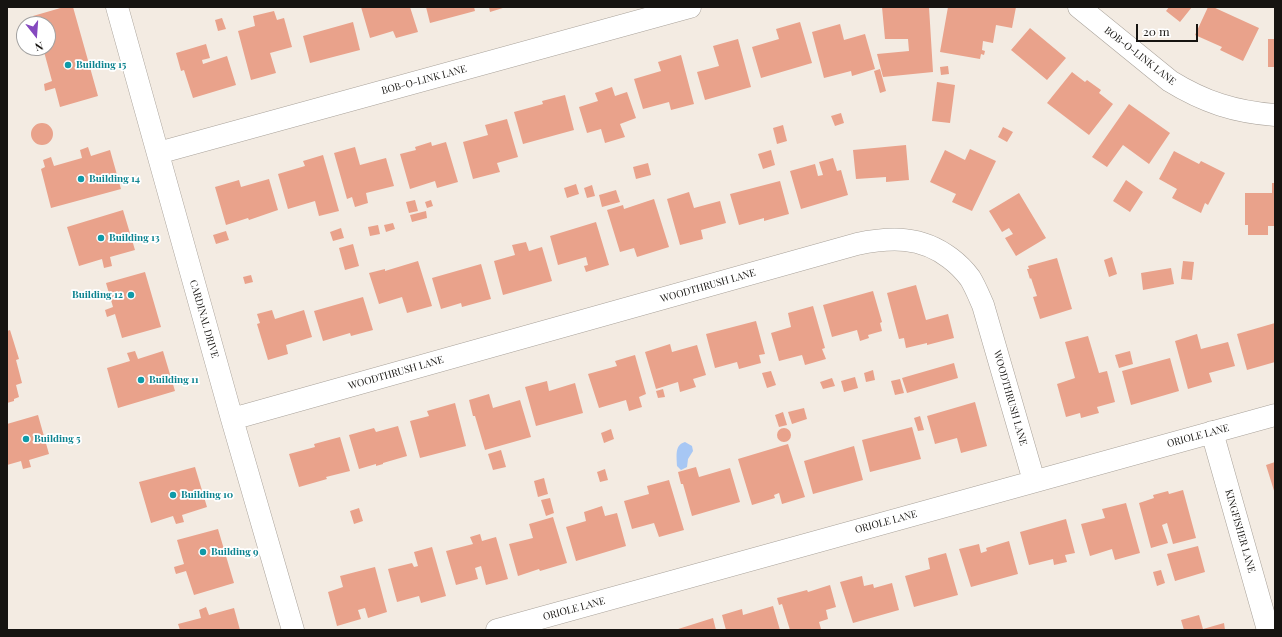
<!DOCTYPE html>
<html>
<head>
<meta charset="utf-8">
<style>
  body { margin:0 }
  #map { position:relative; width:1282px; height:637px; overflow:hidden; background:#f3ebe2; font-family:"Playfair Display",serif }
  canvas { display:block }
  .frame { position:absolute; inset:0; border:8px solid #161411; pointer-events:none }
  .north { position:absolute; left:16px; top:16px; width:40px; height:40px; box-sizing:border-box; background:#fff; border:1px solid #a2a1a0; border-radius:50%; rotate:163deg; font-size:11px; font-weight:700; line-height:16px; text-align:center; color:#161411 }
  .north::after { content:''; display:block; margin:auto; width:14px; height:18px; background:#8549bf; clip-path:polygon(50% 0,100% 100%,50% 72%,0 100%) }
  .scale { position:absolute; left:1136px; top:24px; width:62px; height:18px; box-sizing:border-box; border:2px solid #161411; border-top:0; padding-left:5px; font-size:12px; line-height:14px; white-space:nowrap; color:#161411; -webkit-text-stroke:3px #fff; paint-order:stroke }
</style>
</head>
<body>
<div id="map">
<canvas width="1282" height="637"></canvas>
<div class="frame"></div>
<div class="north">N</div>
<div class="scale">20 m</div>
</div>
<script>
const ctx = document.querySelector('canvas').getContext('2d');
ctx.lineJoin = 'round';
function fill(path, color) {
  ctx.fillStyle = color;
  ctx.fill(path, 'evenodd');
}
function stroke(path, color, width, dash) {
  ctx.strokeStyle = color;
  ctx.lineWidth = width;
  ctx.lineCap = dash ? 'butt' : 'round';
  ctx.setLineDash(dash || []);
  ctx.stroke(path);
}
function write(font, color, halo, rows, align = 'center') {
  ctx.font = font + ' "Playfair Display",serif';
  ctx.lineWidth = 3.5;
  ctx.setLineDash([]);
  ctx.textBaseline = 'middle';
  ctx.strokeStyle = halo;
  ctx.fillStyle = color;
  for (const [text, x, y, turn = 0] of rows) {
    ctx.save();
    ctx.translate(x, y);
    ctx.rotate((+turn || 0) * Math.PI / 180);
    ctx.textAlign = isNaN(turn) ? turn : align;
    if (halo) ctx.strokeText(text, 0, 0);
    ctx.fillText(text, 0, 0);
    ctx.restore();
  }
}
fill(new Path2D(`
  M685,442L692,446L693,451L688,459L687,467L681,470L677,466C677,457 674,445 685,442Z`), '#a7c7f4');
fill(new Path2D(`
  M64,7H73L98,96L60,107L55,88L45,91L44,84L52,81L43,48H48V24H36L33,16Z
  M361,7H410L418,32L396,38L393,31L370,38Z
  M426,7H474L475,11L430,23Z
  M489,7H506L490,12Z
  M882,7H929L933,72L883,77L877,54L909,51L908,39H885Z
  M948,7H1016L1012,28L996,25L993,43L983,41L982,50L985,51L984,55L981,54L980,59L940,52Z
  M1169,7H1192L1180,22L1166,11Z
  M1208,7H1213L1259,28L1243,61L1220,50L1222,47L1195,35Z
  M274,11L277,20L284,18L292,47L270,53L276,73L251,80L238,31L255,26L253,16Z
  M222,18L226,29L218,31L215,20Z
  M353,22L360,50L310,63L303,36Z
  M800,22L812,63L761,78L752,47L779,39L776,29Z
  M840,24L844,40L865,34L875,69L852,76L851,71L824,78L812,32Z
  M1030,28L1066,58L1047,80L1011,50Z
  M738,39L751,87L705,100L697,72L719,66L713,46Z
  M1268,39H1275V67H1268Z
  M206,44L210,58L202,60L203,64L227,56L236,85L193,98L184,70L181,71L176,53Z
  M681,55L694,104L671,110L669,102L643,109L634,79L661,71L658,62Z
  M948,66L949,74L941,75L940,67Z
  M880,69L886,91L880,93L874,71Z
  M1072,72L1085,82L1087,80L1101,90L1099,93L1113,104L1089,135L1047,103Z
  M937,82L955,85L950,123L932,121Z
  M612,87L615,96L627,92L636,118L620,124L625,137L605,143L601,129L587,133L579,107L598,101L595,93Z
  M565,95L574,130L523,144L514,112L543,104L542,101Z
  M1129,104L1170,133L1149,164L1123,145L1107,167L1092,157Z
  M841,113L844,123L835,126L831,116Z
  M507,119L518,157L497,163L500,172L473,179L463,142L488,135L485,125Z
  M31 134a11 11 0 1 1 22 0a11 11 0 1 1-22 0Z
  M783,125L787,141L777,144L773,128Z
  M1003,127L1013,132L1007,142L998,137Z
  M431,142L432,146L446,142L458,182L437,188L435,181L410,189L400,154L416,150L415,147Z
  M906,145L909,180L886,182V177L856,179L853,150Z
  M88,147L91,156L110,150L121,189L51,208L41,169L45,167L43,160L51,157L54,166L82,158L80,150Z
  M355,147L360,165L386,158L394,186L366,193L368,203L355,207L352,197L347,199L334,153Z
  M970,149L996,161L972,211L952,202L956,194L930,182L945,150L965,160Z
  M771,150L775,165L763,169L758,154Z
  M1174,151L1199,164L1201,161L1225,173L1208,205L1205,203L1201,213L1172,198L1177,189L1159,179Z
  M323,155L339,211L319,216L315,201L288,209L278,174L305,166L303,161Z
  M833,158L837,171L841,170L848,195L801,209L790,171L815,164L818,176L823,175L819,162Z
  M648,163L651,175L636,179L633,167Z
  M269,179L278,210L249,220L248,218L226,225L215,187L239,180L241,187Z
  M1126,180L1143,192L1130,212L1113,201Z
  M780,181L789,214L764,221V218L739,225L730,194Z
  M1272,183H1275V226H1268V235H1248V225H1245V193H1272Z
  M576,184L579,194L567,198L564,188Z
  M592,185L595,196L587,198L584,188Z
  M616,190L620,202L602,207L599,195Z
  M689,192L694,208L720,201L726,223L701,230L703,239L680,245L667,199Z
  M1019,193L1046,238L1016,256L1005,238L1013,234L1009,228L1002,232L989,211Z
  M654,199L669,247L637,257L634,248L620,252L607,210L623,205L624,209Z
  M415,200L418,211L409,213L406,202Z
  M431,200L433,206L427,208L425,202Z
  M123,210L135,250L110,257L112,266L104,268L102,259L79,266L67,227Z
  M426,211L427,218L412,222L410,215Z
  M596,222L609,265L586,272L584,266L588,265L586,257L558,265L550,236Z
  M393,223L395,229L386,232L384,225Z
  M378,225L380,234L370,236L368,227Z
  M341,228L344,238L333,241L330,232Z
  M226,231L229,240L216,244L213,235Z
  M526,242L529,251L542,247L552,281L503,295L494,261L515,255L512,245Z
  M353,244L359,266L345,270L339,248Z
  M1112,257L1117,274L1109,277L1104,260Z
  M1057,258L1072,309L1040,319L1033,297L1037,296L1031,278L1030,279L1027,269H1029L1028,266Z
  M418,261L432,306L407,313L402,297L379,304L369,273L385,269V271Z
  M1183,261L1194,262L1192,280L1181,279Z
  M481,264L491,299L462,307L461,303L441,309L432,278Z
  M1171,268L1174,284L1143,290L1141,273Z
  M145,272L161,327L122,338L115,314L107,317L105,310L113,307L106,283Z
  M251,275L253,282L245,284L243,277Z
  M916,285L926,320L948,314L954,338L927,345V343L906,348L904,338L899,339L887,293Z
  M873,291L882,322L880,323L882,331L868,335L869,338L860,341L857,330L832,337L823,305Z
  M363,297L373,330L351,336L350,333L323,341L314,311Z
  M813,306L825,348L822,349L826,359L805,365L802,355L779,361L771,333L791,327L788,313Z
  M272,310L275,319L304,310L312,337L286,345L288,354L268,360L257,324L260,323L257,314Z
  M756,321L765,354L759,355L761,363L739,369L737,362L715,368L706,334Z
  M1275,323V362L1247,370L1237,334Z
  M10,330L19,359L16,360L22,383L16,385L19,397L14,399V401L7,403V331Z
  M1197,334L1201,349L1228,342L1235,366L1209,373L1212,382L1188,389L1175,341Z
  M1088,336L1099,373L1107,371L1115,402L1097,407L1099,413L1081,418L1080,413L1066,417L1057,384L1075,378L1065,342Z
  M670,344L672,352L697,345L706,375L693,379L696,387L680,392L678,382L656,389L645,352Z
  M135,351L138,359L163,351L175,391L118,408L107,368L130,361L127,353Z
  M1130,351L1133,364L1119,368L1115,355Z
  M635,355L646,394L639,397L642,407L629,411L626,400L599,408L588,374L617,366L615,361Z
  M1170,358L1179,391L1131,405L1122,371Z
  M954,363L958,378L907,393L902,378Z
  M873,370L875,380L866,382L864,373Z
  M771,371L776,385L767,388L762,373Z
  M855,377L858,388L844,392L841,381Z
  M832,378L835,386L823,389L820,382Z
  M900,379L904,393L895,395L891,381Z
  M547,381L549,391L575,383L583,413L536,426L525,387Z
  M663,389L665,397L658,398L656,391Z
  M489,394L493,408L520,400L531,437L485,450L475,416H473L469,400Z
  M975,402L987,446L961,453L957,438L935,444L927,416Z
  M455,403L466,446L420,458L410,421L429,416L427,411Z
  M804,408L807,419L792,424L788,412Z
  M783,412L787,425L779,427L775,415Z
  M38,415L49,454L29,460L31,467L23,469L21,461L7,465V424Z
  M920,416L924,430L918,431L914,418Z
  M398,426L407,456L383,463V464L376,466V464L359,469L349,435L374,428L376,432Z
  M912,427L921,459L870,472L862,440Z
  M777 435a7 7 0 1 1 14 0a7 7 0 1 1-14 0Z
  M611,429L614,439L604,443L601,433Z
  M340,437L350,471L326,477L327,479L299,487L289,454L315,447L314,444Z
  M788,444L805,497L782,504L779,493L774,495L775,498L752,505L738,459Z
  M854,446L863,480L813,494L804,461Z
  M501,450L506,467L493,470L488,454Z
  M1275,462V494L1266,465Z
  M195,467L207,507L182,515L184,522L176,524L173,516L151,523L139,482Z
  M696,467L699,477L730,468L740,502L692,516L683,484H681L678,472Z
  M605,469L608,480L600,482L597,472Z
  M544,478L548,494L538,497L534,481Z
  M669,480L684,530L659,537L654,523L632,529L624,501L649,494L647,486Z
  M1183,490L1196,538L1173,544L1167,523L1162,525L1168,543L1151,548L1139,503L1154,498L1153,495L1168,491L1169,494Z
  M550,498L554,513L546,516L541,500Z
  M1126,503L1140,553L1115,560L1112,549L1090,556L1081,524L1105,518L1102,509Z
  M602,506L605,516L617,513L626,546L576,561L566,527L586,521L584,512Z
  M359,508L363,521L354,524L350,511Z
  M553,517L567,563L540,571L539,569L518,576L509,544L533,538L529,524Z
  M1066,519L1075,553L1065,555L1067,562L1054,565L1053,559L1029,565L1020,532Z
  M218,529L234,583L194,595L186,571L176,574L175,571L174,567L184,564L177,540Z
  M480,534L482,541L496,537L508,579L486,585L481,566L475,568L478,579L456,585L446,551L473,544L470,537Z
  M1009,541L1018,574L971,587L959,549L979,544L981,553L987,551L986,548Z
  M1198,546L1205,572L1175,581L1167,554Z
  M432,547L446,596L421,603L419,596L397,602L388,569L412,563L414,567L418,566L414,552Z
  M946,553L958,595L914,607L905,576L930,569L928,558Z
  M375,567L387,612L368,618L365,608L358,610L361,619L337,626L328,592L343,587L340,576Z
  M1161,570L1165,583L1157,586L1153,572Z
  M862,576L864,586L873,584L874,588L892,583L899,610L853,623L840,582Z
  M830,585L836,607L826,610L828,619L819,622L821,629L816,630H790L782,604L779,605L777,598L807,590L808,592Z
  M773,606L780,630H726L722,615L742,609L743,615Z
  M206,607L209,615L234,608L240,630H180L178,624L201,618L199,610Z
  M1199,615L1203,629L1224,623L1225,630H1184L1181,620Z
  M713,618L716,630H675Z`), '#e9a28b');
const minor = new Path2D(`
  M117,7L232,419L293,630
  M1079,7L1170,81C1204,102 1235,112 1275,115
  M158,153L690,7
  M232,419L857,244C891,237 921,236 950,258C958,264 964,270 970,278C975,286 979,296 983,305L1034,481
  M1212,432L1268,630
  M497,630L1275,415`);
stroke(minor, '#a9a29a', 23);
stroke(minor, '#fff', 22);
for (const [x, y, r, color] of [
  [68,65,4,"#0f9aa8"],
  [81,179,4,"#0f9aa8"],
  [101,238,4,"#0f9aa8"],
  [131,295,4,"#0f9aa8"],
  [141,380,4,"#0f9aa8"],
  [26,439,4,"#0f9aa8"],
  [173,495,4,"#0f9aa8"],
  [203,552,4,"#0f9aa8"]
]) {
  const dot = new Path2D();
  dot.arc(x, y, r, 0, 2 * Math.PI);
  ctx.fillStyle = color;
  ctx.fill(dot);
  stroke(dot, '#fff', 1.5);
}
write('10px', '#161411', '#fff', [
  ["BOB-O-LINK LANE",1140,56,38],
  ["BOB-O-LINK LANE",424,80,-15],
  ["WOODTHRUSH LANE",708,286,-16],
  ["CARDINAL DRIVE",204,319,74],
  ["WOODTHRUSH LANE",396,373,-16],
  ["WOODTHRUSH LANE",1010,398,74],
  ["ORIOLE LANE",1198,436,-15],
  ["ORIOLE LANE",886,522,-15],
  ["KINGFISHER LANE",1240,531,74],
  ["ORIOLE LANE",574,609,-15]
]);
write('bold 10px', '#0d838f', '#fff', [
  ["Building 15",76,65],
  ["Building 14",89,179],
  ["Building 13",109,238],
  ["Building 12",123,295,"right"],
  ["Building 11",149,380],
  ["Building 5",34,439],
  ["Building 10",181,495],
  ["Building 9",211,552]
], 'left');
</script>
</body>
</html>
